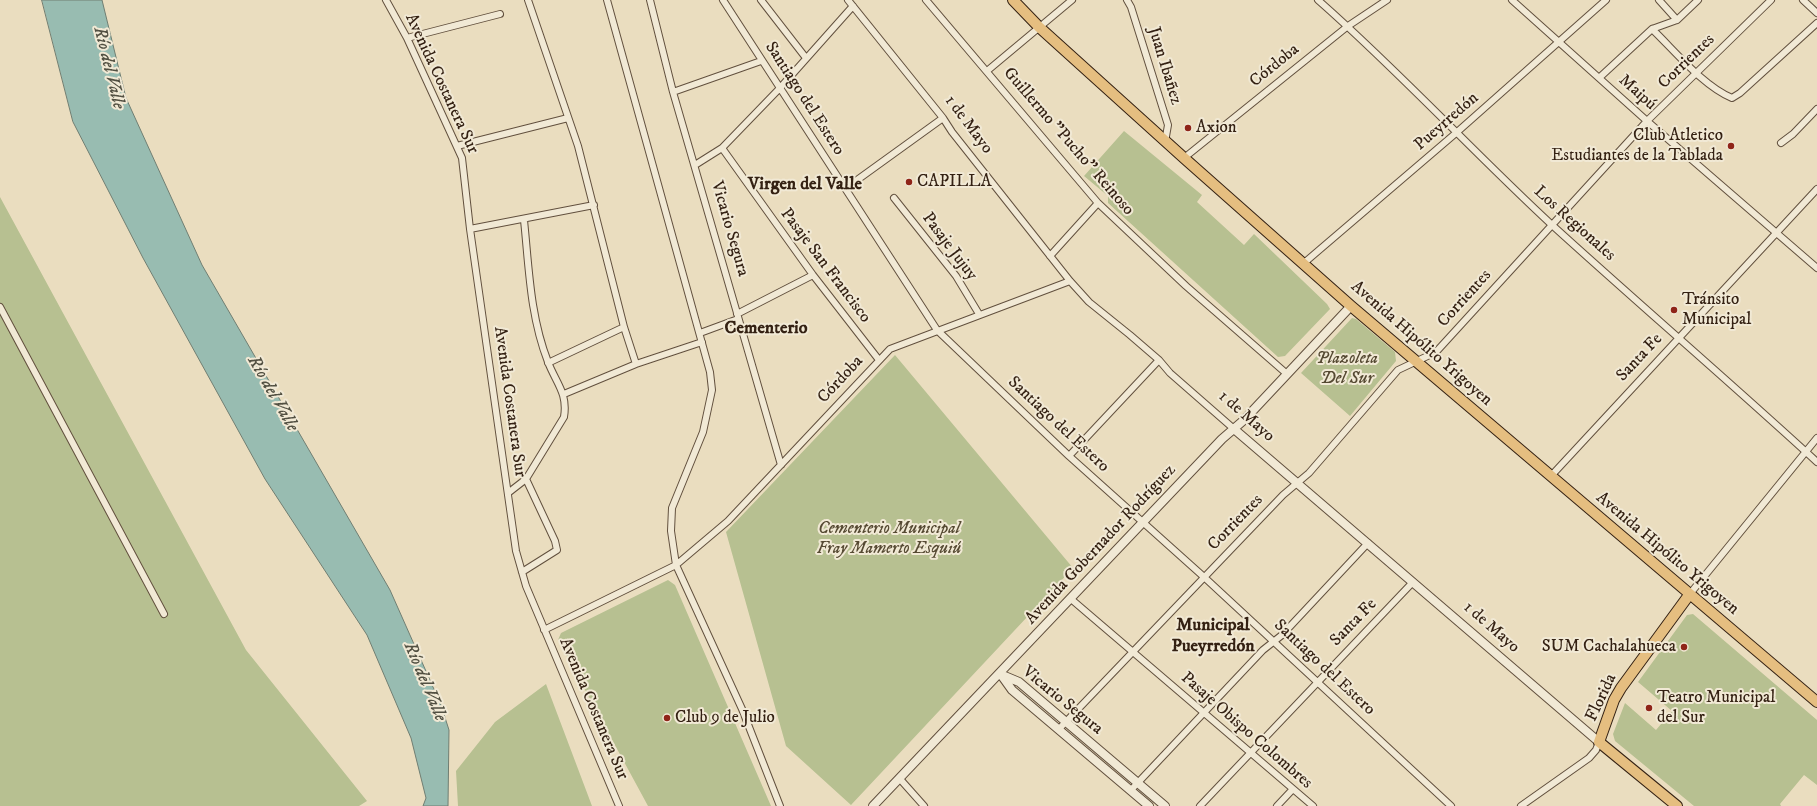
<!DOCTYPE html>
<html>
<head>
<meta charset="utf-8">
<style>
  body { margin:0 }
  canvas { display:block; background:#eaddbf }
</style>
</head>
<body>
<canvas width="1817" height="806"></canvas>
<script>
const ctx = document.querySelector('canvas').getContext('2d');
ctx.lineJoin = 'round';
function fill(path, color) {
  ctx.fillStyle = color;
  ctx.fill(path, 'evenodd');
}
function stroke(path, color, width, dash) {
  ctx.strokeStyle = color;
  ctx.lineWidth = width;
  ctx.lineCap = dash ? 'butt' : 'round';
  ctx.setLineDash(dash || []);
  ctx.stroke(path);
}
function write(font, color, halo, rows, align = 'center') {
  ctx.font = font + ' "IM FELL DW Pica",serif';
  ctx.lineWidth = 4;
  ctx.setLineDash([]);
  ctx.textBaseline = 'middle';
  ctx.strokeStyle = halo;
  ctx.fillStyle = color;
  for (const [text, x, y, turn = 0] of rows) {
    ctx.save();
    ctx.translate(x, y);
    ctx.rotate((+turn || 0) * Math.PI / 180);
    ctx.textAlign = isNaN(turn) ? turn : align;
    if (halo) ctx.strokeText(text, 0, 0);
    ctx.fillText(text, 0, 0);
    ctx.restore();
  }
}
fill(new Path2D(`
  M1124,131L1202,195L1197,202L1244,245L1254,234L1327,304L1330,309L1285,356L1278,357L1108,203V196L1084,176Z
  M0,197L246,650L367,801L359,806H0Z
  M1352,318L1356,319L1395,352L1396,361L1350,416L1301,373Z
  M895,355L1073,568L851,805L786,746L726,532Z
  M668,580L675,585L771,806H648L558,640L561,633Z
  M1693,614L1817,720V785L1804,775L1780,804L1781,806H1694L1615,741L1613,734L1625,703L1656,730L1672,711L1638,682L1687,615Z
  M546,684L592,806H458L456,771L495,722Z`), '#b7c091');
const water = new Path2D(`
  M42,0H102L126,98L202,265L390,590L441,705L449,730L448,806H423L426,798L411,738L367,635L265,479L143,258L73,122Z`);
fill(water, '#98bcb1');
stroke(water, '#707e72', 1);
const minor = new Path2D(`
  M386,0L407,38L462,158L470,229L516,551L526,586L619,806
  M528,0L578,146L624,327L636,364
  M607,0L710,372L712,390L703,432L672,508L671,531L676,565L742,709L780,806
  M650,0L673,92L781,465
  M723,0L937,330L1069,456L1204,577L1451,806
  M761,0L806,58
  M848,0L943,118L952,132L1070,281L1089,302L1130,335L1159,360L1170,373L1234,429
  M926,0L1098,203L1186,286L1287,374
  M1127,0L1131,7L1168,125L1165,142
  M1318,0C1399,71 1472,151 1552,225C1640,305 1730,382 1817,462
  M1512,0L1647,121L1817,268
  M1659,0L1677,20
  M1803,0L1817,13
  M1652,29C1675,51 1703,86 1732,98L1740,93L1817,23
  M407,38L500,14
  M987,71L1072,0
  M1599,78L1652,29L1677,20L1698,0
  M673,92L761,61
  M1781,143L1793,134L1817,109
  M457,146L568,118
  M722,148L813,275L879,360
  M1184,158L1348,26L1387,0
  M695,165L722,148L780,88L853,6
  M846,188L943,118
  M894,198L956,276L979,314
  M470,229L594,205
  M1050,256L1098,203
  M1304,263L1456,133L1606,0
  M0,307L164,614
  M737,314L813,275
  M700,333L738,319
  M548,363L624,327
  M564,394L636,364L702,342
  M1069,456L1159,360
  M1551,476L1817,189
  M508,493L526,479L564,417C568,393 556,383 548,362C530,316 529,268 524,220
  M522,572L557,550L555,541L526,479
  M1689,595L1817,438
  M1071,599L1313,806
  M544,630L676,565L728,521L890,349L1070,281
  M1059,729L1283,495L1309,473L1398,370L1436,352L1647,121L1771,0
  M900,779L924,806
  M1131,790L1263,650L1282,635L1368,543
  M1200,806L1413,582
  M1277,806L1293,789
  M1521,806L1589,758L1596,750L1599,742`);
const tertiary = new Path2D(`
  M1234,429L1599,742
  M1000,674L1019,682L1165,806
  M1002,676L1012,690L1149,806
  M873,806L1222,439L1244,420L1351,306`);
const primary = new Path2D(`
  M1013,0L1039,27L1184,158L1351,306L1817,702
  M1677,806L1599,742L1614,700L1621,688L1689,595`);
stroke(minor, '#62503e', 8);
stroke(tertiary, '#62503e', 10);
stroke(primary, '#342113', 12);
stroke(minor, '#f1e9d5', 6);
stroke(tertiary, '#f1e9d5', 8);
stroke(primary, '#e5be80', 10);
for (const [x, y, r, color] of [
  [1188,128,4,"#8f2418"],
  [1731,146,4,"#8f2418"],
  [909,182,4,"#8f2418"],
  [1674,310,4,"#8f2418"],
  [1684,647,4,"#8f2418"],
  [1649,708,4,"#8f2418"],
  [667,718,4,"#8f2418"]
]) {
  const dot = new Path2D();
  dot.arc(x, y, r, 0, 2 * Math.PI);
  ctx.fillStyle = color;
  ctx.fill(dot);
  stroke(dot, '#f1e9d5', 1.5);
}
write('17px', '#342113', '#f1e9d5', [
  ["Corrientes",1687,62,-44],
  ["Juan Ibañez",1164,66,73],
  ["Córdoba",1275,66,-39],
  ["Avenida Costanera Sur",441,84,65],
  ["Maipú",1637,93,42],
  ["Santiago del Estero",804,99,57],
  ["Pueyrredón",1447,122,-41],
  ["1 de Mayo",968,125,53],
  ["Guillermo \"Pucho\" Reinoso",1068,142,49],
  ["Los Regionales",1574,224,42],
  ["Vicario Segura",729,229,74],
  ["Pasaje Jujuy",949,247,53],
  ["Pasaje San Francisco",825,266,53],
  ["Corrientes",1465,299,-48],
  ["Avenida Hipólito Yrigoyen",1421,344,41],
  ["Santa Fe",1640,358,-47],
  ["Córdoba",841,380,-47],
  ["Avenida Costanera Sur",509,402,82],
  ["1 de Mayo",1246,417,41],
  ["Santiago del Estero",1058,425,43],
  ["Corrientes",1236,523,-46],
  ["Avenida Gobernador Rodríguez",1101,545,-47],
  ["Avenida Hipólito Yrigoyen",1667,554,40],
  ["Santa Fe",1354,623,-46],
  ["1 de Mayo",1491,628,41],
  ["Santiago del Estero",1324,668,43],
  ["Florida",1602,698,-65],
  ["Vicario Segura",1062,701,39],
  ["Avenida Costanera Sur",593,709,67],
  ["Pasaje Obispo Colombres",1246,731,41]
]);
write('17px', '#342113', '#f1e9d5', [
  ["Axion",1196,128],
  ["Club Atletico",1723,136,"right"],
  ["Estudiantes de la Tablada",1723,156,"right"],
  ["CAPILLA",917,182],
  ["Tránsito",1682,300],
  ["Municipal",1682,320],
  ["SUM Cachalahueca",1676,647,"right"],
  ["Teatro Municipal",1657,698],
  ["del Sur",1657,718],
  ["Club 9 de Julio",675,718]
], 'left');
write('italic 17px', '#554932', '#f1e9d5', [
  ["Plazoleta",1347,359],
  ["Del Sur",1347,379],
  ["Cementerio Municipal",889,529],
  ["Fray Mamerto Esquiú",889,549]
]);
write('italic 18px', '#525042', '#f1e9d5', [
  ["Río del Valle",108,68,76],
  ["Río del Valle",272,394,60],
  ["Río del Valle",424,682,67]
]);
write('bold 18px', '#342113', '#f1e9d5', [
  ["Virgen del Valle",805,185],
  ["Cementerio",766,329],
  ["Municipal",1213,626],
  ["Pueyrredón",1213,647]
]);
</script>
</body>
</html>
